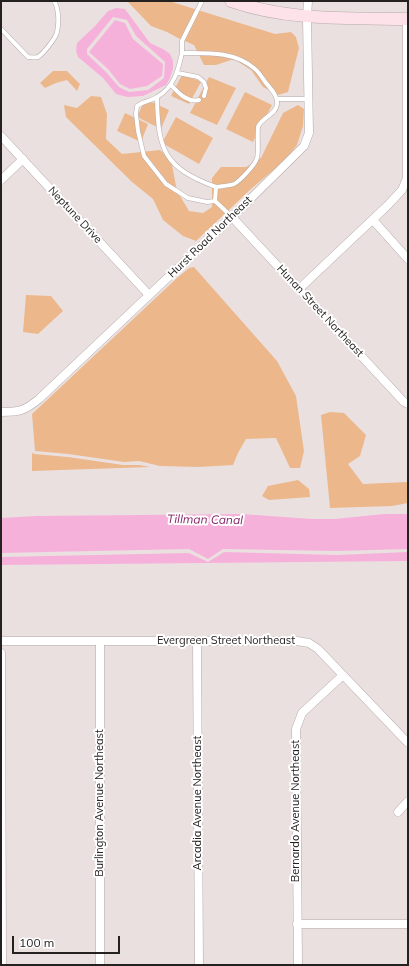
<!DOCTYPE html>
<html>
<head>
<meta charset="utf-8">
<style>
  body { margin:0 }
  #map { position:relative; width:409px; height:966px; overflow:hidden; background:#ebe0e0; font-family:Mulish,sans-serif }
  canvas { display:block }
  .frame { position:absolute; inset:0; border:2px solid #252121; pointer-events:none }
  .scale { position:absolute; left:12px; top:936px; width:108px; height:18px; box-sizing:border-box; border:2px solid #252121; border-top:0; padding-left:5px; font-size:12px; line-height:14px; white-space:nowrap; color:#252121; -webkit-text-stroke:3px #fff; paint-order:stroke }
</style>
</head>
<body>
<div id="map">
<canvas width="409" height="966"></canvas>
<div class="frame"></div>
<div class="scale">100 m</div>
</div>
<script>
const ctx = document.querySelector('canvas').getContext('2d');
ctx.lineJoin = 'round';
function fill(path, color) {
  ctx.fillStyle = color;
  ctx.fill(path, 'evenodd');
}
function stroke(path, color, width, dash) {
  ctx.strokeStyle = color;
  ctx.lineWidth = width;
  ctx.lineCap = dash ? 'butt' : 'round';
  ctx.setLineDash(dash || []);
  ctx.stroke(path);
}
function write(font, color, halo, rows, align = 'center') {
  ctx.font = font + ' Mulish,sans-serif';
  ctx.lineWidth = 4;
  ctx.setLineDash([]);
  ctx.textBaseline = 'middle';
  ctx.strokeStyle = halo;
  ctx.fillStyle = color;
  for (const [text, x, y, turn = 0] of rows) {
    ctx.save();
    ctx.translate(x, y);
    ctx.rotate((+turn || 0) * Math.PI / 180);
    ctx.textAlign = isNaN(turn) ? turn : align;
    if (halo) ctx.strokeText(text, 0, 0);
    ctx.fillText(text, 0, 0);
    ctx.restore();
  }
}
fill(new Path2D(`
  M127,1H169L275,34L291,32L296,37L299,48L288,92L278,95L263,87L251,70L234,59L216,65H204L194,45L178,38L167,32L151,26Z
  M53,71H67L80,84L77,91L67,80L56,83L45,88L40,83Z
  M183,73L201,82L189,104L171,96Z
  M209,77L236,88L217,125L190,113Z
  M245,92L272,105L253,142L226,129Z
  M91,96L101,97L107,114L106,139L122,154L160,150L171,160L177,191L189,211L203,213L212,207V178L221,167H246L261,158L283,113L298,105L304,109L303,126L297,145L285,160L251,189L196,241L183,236L163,220L153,199L132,182L66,117L64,105L77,108Z
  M145,99L169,110L161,129L137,117Z
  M125,113L148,124L141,142L117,131Z
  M176,117L213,138L199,164L162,143Z
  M194,267L277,361L296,396L304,451L300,468H290L276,438L246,439L238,453L233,465L199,467L160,466L139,461L124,462L68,454L35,451L32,414L177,278L189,268Z
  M26,295L51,296L63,311L38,334L23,332Z
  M330,412L344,413L366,435L360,456L348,464L363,484L407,482L408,503L392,506L330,508L321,415Z
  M32,453L35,454L68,457L123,465H139L150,467L32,471Z
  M298,480L309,489L310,497L269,500L262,496L268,486Z`), '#ecb88b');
fill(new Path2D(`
  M116,8L125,9L150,43L163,49L170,54L173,61V69L170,78L166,85L143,96L127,97L116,94L103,78L78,57L76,51L77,43L95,26L108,11ZM113,17L127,20L136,36L165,62L164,78L148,90L129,92L119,87L106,72L87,54V49Z
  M115,20L125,23L133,39L163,64L162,76L147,86L130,89L120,84L108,69L89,52Z
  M242,514L312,519H335L384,514H408V549L337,551L223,549L208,559L189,549L1,553V518L36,516Z
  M224,552L337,555L408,552V561L1,565V557L189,553L208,562Z`), '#f6b1db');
const lane = new Path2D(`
  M202,1L182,41V53C206,53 235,51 255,69C259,72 263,79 266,83C271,89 278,96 277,104C277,114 261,118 258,127C257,136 259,151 257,158C255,165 240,181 234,184C229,186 221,186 216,187L215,201L232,217
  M1,29L28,57C32,57 34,58 38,57C43,54 56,38 57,32C59,24 59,8 54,1
  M182,53C178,71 174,87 157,97C151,101 144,101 137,106L136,114L138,131L144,156L166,184L188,198L207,202L215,201
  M178,73L198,77L204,82L206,88L204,96
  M171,85C179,93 187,103 199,100
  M157,98C158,150 164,168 216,187
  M277,99H308`);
const street = new Path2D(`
  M1,136L149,295
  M1,180L23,159
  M232,217L404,402L408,404
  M373,220L408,259
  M299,289L388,205L402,190L407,178V19
  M1,412C20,412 24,411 39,399L232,217L304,146L309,133L307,18L308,1
  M1,641H297L309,643L318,649L408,743
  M100,641V965
  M197,641L199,965
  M1,653L2,965
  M398,812L408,801
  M297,924H408
  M298,965L296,729L302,713L343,675`);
const secondary = new Path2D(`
  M231,1C289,21 348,18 408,19`);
stroke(lane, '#b4a9a9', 5);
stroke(street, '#b4a9a9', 9);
stroke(secondary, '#b4a9a9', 13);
stroke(lane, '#fff', 4);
stroke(street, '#fff', 8);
stroke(secondary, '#fde2ea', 12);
write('11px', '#252121', '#fff', [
  ["Neptune Drive",75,215,47],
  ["Hurst Road Northeast",210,237,-44],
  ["Hunan Street Northeast",320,311,47],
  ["Evergreen Street Northeast",226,641],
  ["Burlington Avenue Northeast",100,803,-90],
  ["Arcadia Avenue Northeast",198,803,-90],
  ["Bernardo Avenue Northeast",296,811,-90]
]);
write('italic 12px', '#88276b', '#fff', [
  ["Tillman Canal",205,520,1]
]);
</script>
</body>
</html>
